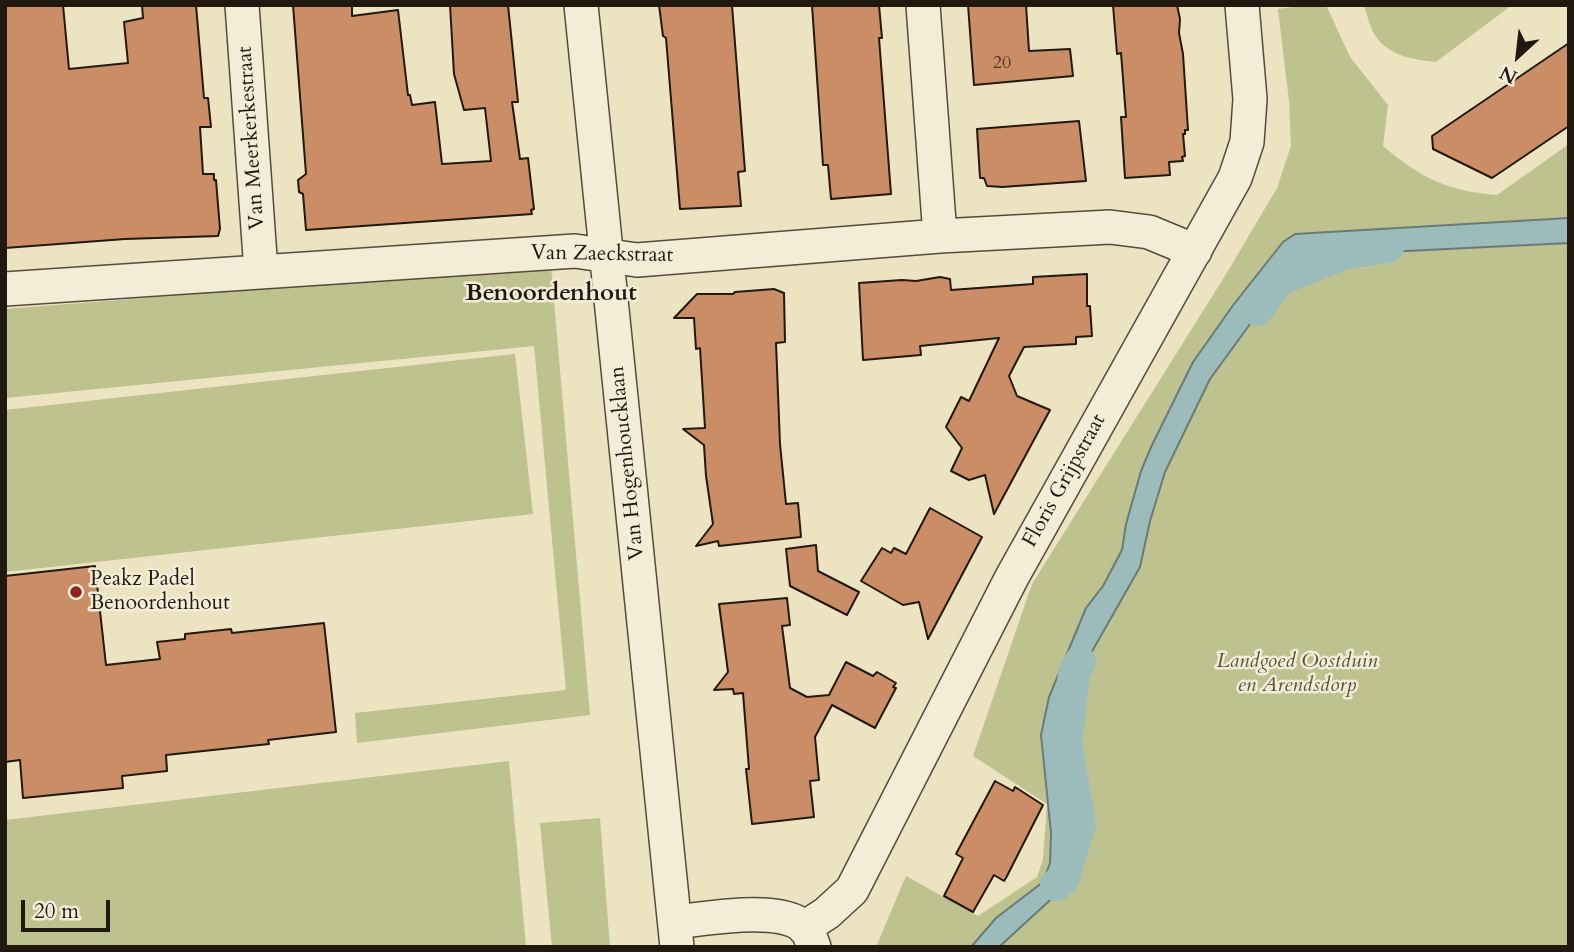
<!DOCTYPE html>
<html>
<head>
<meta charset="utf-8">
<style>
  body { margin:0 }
  #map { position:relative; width:1574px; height:952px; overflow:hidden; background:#ece3c1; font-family:Cardo,serif }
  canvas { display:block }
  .frame { position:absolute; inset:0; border:7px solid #211810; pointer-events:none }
  .north { position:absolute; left:1483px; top:21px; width:70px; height:70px; -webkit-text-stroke:5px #f3edd7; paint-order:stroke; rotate:207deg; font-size:19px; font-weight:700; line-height:28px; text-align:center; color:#211810 }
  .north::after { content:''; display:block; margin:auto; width:24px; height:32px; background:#211810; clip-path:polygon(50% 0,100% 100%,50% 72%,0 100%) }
  .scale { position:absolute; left:21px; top:900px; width:89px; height:32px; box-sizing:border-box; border:4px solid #211810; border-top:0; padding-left:9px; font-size:21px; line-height:24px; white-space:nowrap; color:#211810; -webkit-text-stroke:5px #f3edd7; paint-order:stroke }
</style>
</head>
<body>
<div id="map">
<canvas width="1574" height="952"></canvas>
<div class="frame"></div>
<div class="north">N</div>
<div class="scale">20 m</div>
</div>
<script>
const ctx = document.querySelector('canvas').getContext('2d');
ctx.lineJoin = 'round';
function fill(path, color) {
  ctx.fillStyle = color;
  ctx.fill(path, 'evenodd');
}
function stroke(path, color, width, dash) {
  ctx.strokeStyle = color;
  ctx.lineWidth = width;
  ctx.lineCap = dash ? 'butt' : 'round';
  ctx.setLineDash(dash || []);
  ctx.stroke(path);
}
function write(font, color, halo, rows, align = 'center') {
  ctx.font = font + ' Cardo,serif';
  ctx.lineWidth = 5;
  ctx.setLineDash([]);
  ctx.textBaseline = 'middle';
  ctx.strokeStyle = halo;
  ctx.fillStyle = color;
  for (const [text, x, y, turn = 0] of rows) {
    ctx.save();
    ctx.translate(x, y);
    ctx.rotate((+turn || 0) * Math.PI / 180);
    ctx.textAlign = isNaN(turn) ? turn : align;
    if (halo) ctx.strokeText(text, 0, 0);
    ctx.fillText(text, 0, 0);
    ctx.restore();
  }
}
fill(new Path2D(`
  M1307,5H1326L1350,57L1388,105L1383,146C1421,178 1447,191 1497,195L1569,144V947H876L906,876L978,916L1037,877L1043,859L1047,804L973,756L1032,584L1228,271L1277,188L1291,146L1289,101L1278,9Z
  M1364,5H1512L1436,62C1413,60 1385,55 1373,32C1369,24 1367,14 1364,5Z
  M551,266L590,715L357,743L355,713L566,690L534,346L5,398V309Z
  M515,354L533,514L5,572V410Z
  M509,761L526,947H5V820Z
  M600,818L610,947H552L540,823Z`), '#bdc28f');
const water = new Path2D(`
  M1569,218V243L1325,255L1298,263L1285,276L1210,379L1165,472L1150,521L1140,567L1086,662L1068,709L1065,730L1074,839L1071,865L1060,891L999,947H971L996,918L1043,882L1050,863L1051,833L1041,735L1049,697L1086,608L1103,586L1122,550L1126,524L1141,471L1152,445L1193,362L1234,304L1283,242L1295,234Z`);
fill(water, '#9cbcbc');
stroke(water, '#6b7a77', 2);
stroke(new Path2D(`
  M1257,310L1279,280L1346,253L1388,247
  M1056,885L1063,879L1080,825L1066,743L1074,674L1080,662`), '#9cbcbc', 32);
const building = new Path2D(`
  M5,5H63L69,69L128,63L124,22L143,18L142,5H196L204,98H208L211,127H200L203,174H214V180H216L220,229L218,236L125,239L5,248Z
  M293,5H352V16L398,10L408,95H410L412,105L435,102L442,164L491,161L485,108L464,110L454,74L450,5H508L518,102H512L520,159L528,158L534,209L531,210L532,214L306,230L303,194L299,192L298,180L306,174Z
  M659,5H732L745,171L738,172L741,206L680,209L666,38L663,36Z
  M812,5H879L882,38H879L891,194L831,199L828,165H823Z
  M968,5H1026L1029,51L1070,49L1073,76L974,85Z
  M1113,5H1177L1180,19L1179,33L1183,54L1188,130H1185V134H1183L1185,156L1182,157L1183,161L1169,162L1170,175L1125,178L1121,117H1126L1121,53L1117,54Z
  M1569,43V126L1492,178L1433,149L1432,136Z
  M1079,121L1086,181L1002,187L987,186L984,178H980L977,129Z
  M1087,274V306H1090L1092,336L1076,337V344L1024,347L1009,376L1017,396L1050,410L994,514L985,475L969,480L951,471L962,448L946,427L961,397L969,401L999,338L920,346L921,355L863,360L859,283L902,280L916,281L940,277L950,279L951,290L1033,284V277Z
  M774,289L784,293L785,342L776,343L780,444L786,504L798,503L801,537L719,546L718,541L696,546L713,524L706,476L704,445L683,429L705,428L700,348L696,349L694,318H674L697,294H733L735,292Z
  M930,508L982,537L928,639L919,602L903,605L861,581L882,548L891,553L894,548L906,554Z
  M816,545L818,571L859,592L847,615L790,586L786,549Z
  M95,566L106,665L160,659L157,642L185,639V634L231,629L232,633L324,623L336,732L268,740L269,744L166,755L167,771L122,776L123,788L23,798L20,760L5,762V576Z
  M787,598L790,625L782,626L790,688L807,697L829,695L846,662L873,676L877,672L896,683L893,687L896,688L875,728L832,705L815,737L819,780L810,781L814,817L752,824L746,769H749L743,693L734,694L733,689L714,690L728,672L719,604Z
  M995,781L1013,791L1015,787L1043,805L1006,878L1004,881L994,875L973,912L944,896L963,858L956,854Z`);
fill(building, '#ca8d65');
stroke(building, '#211810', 2);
const minor = new Path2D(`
  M242,5L261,271
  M581,5L677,947
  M923,5L940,236
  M5,289L575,251L637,260L940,236L1110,227L1149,232L1195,251
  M675,922C706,919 779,905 804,927C808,931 812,941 814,947
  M804,928L827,913L852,890L1012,577L1235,178L1247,142L1250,99L1242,5`);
stroke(minor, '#544b3c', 36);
stroke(minor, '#f3edd7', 33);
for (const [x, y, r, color] of [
  [76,592,7,"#8f2418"]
]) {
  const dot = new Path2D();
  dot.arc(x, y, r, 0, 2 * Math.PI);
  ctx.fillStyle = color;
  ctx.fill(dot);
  stroke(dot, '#f3edd7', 2.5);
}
write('18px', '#4b3525', null, [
  ["20",1002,64]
]);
write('21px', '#211810', '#f3edd7', [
  ["Van Meerkerkestraat",252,138,-94],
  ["Van Zaeckstraat",602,255,1],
  ["Van Hogenhoucklaan",628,463,-96],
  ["Floris Grijpstraat",1065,481,-61]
]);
write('21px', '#211810', '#f3edd7', [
  ["Peakz Padel",90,580],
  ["Benoordenhout",90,604]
], 'left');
write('italic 21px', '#58543c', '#f3edd7', [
  ["Landgoed Oostduin",1297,662],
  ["en Arendsdorp",1297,686]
]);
write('bold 24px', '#211810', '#f3edd7', [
  ["Benoordenhout",551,294]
]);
</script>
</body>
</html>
